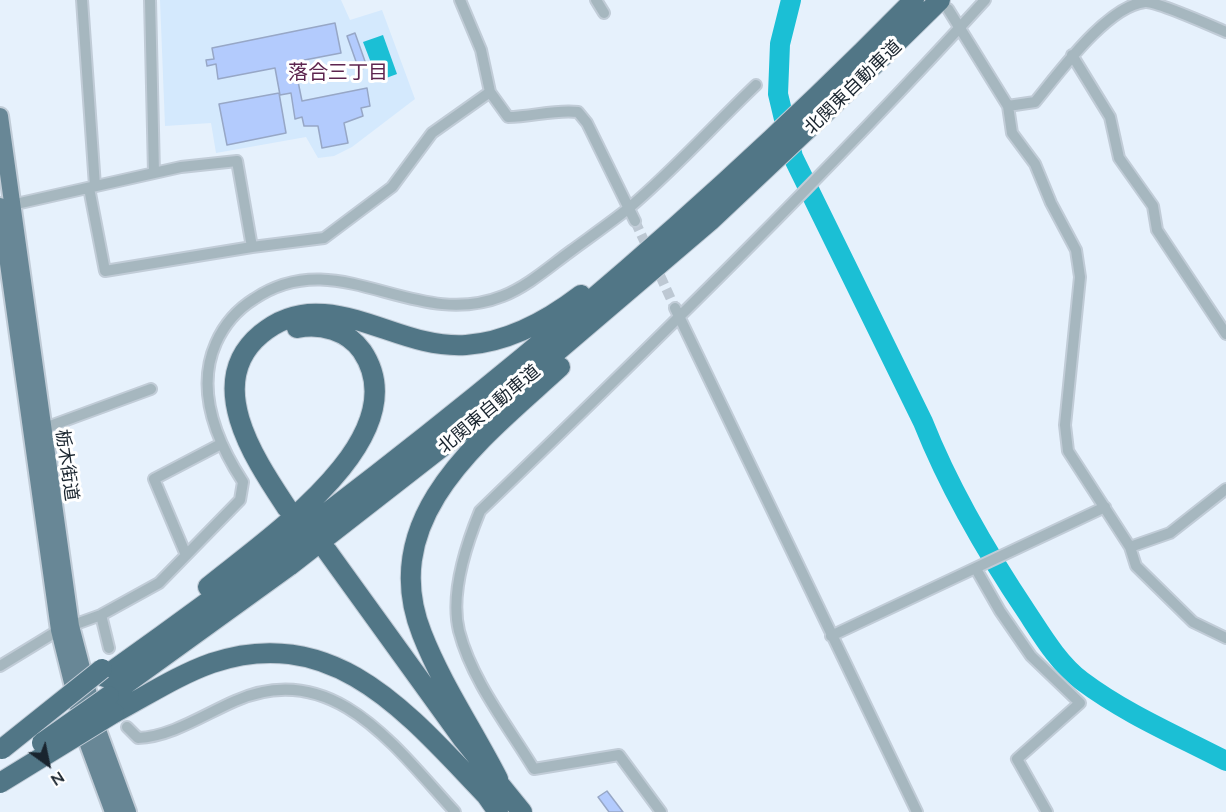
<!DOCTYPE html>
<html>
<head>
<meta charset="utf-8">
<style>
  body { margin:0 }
  #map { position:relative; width:1226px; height:812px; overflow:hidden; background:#e6f1fc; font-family:Lato,sans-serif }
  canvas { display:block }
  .north { position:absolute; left:18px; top:734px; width:60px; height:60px; -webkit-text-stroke:4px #fff; paint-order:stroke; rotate:147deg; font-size:16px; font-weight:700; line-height:24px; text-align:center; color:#19242e }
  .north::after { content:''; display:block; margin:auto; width:21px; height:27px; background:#19242e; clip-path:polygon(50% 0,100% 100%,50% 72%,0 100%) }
</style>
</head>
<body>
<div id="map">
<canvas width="1226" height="812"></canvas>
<div class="north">N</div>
</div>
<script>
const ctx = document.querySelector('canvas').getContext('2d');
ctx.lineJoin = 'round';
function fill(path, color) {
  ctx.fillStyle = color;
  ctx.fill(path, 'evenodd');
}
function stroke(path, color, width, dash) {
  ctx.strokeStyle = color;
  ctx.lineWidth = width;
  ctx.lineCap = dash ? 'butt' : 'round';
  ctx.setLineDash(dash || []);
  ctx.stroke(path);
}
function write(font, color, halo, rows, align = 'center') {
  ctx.font = font + ' Lato,"Noto Sans JP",sans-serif';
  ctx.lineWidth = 6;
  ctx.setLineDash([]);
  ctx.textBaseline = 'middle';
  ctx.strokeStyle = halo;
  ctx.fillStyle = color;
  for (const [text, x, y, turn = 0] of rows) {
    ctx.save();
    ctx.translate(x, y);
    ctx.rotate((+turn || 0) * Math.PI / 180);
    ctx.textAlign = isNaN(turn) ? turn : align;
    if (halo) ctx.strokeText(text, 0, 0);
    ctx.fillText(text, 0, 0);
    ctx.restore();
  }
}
fill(new Path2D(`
  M160,0H341L350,20L382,10L415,99L352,147L334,156L318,158L306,137L216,153L211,123L165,126Z`), '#d4e9fd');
fill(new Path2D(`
  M383,35L397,74L378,81L363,42Z`), '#1bbfd5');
stroke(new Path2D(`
  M791,0L780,44L778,94L793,157L923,422C950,490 987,553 1028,614C1043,637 1060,665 1082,681C1126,714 1178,736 1226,761`), '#1bbfd5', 20);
const building = new Path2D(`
  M335,23L341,53L294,62L302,101L367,88L370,106L361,108L363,116L344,123L348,143L322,148L318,126H304L302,117L295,119L291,93L280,95L275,68L218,79L216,64L207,66L206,60L214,59L212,48Z
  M355,33L367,67L359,70L347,36Z
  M279,93L286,133L227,145L219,104Z
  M607,791L623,812H609L598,797Z`);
fill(building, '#b3cbfd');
stroke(building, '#97a7c6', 1.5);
stroke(new Path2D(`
  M635,221L675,308`), '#bdc8d3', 10, [10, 5]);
const minor = new Path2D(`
  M82,0L95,186
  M150,0L154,173
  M460,0L481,50L490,92L508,117C532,117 555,109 578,112L587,123L635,221
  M596,0L604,13
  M948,9L1008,106L1012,133L1035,164L1051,203L1076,250L1080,277L1065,425L1068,451L1130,547L1136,566L1193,622L1226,638
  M1072,55L1110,117L1119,158L1153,206L1157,230L1226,334
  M1008,106L1035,102C1059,73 1107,6 1145,2C1156,1 1212,26 1226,32
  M89,188L105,271L252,247
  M7,206L181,167L237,161L252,247L324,238L392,187L432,133L490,92
  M675,308L917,812
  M42,429L151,389
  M1130,547L1170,533L1226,489
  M186,555L154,479L221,444
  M976,569L1000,611L1031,656L1080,703L1017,759L1047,812
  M101,615L109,648
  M831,636L1105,507
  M0,666L59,630L101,615L159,583L240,500L243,482C217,442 195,390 216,343C224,325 238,309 254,299C339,242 413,332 503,296C528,286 549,267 571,251C590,237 610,223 629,208C674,170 714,125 756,85
  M127,727L138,738C171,737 205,714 235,701C333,657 396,748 455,812
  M661,812L619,755L534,769C508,726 472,681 459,631C450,594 466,545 480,511C653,344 824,177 985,0`);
const primary = new Path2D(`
  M0,116L71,626L99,733L128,812
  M0,206L59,630L86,739L113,812`);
const motorway = new Path2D(`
  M287,508C256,461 202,383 261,334C279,319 301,312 324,314C374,318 413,348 466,345C508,342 547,321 581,295
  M327,551L462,738L522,812
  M208,587C265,540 420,437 362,351C348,331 321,323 297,328
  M104,677C391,473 667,252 914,0
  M109,696L289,566L479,418L710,221L831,107L940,0
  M114,713C146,696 178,675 212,663C335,622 409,715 486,795
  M498,779C473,730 442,685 422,634C375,516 485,436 560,367
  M479,785L498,812`);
stroke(minor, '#c1ccd7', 14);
stroke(primary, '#c1ccd7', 20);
stroke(motorway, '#c1ccd7', 22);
stroke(minor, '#a6b7bf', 10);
stroke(primary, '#688796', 16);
stroke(motorway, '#517686', 20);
const motorwayBridge = new Path2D(`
  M42,743L109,696
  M2,749L102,669
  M0,783L114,713`);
stroke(motorwayBridge, '#c1ccd7', 22, []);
stroke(motorwayBridge, '#517686', 20);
write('18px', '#19242e', '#fff', [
  ["北関東自動車道",853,87,-44],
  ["北関東自動車道",489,409,-40],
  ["栃木街道",67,465,82]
]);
write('20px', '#5d254f', '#fff', [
  ["落合三丁目",338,73]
]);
</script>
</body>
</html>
